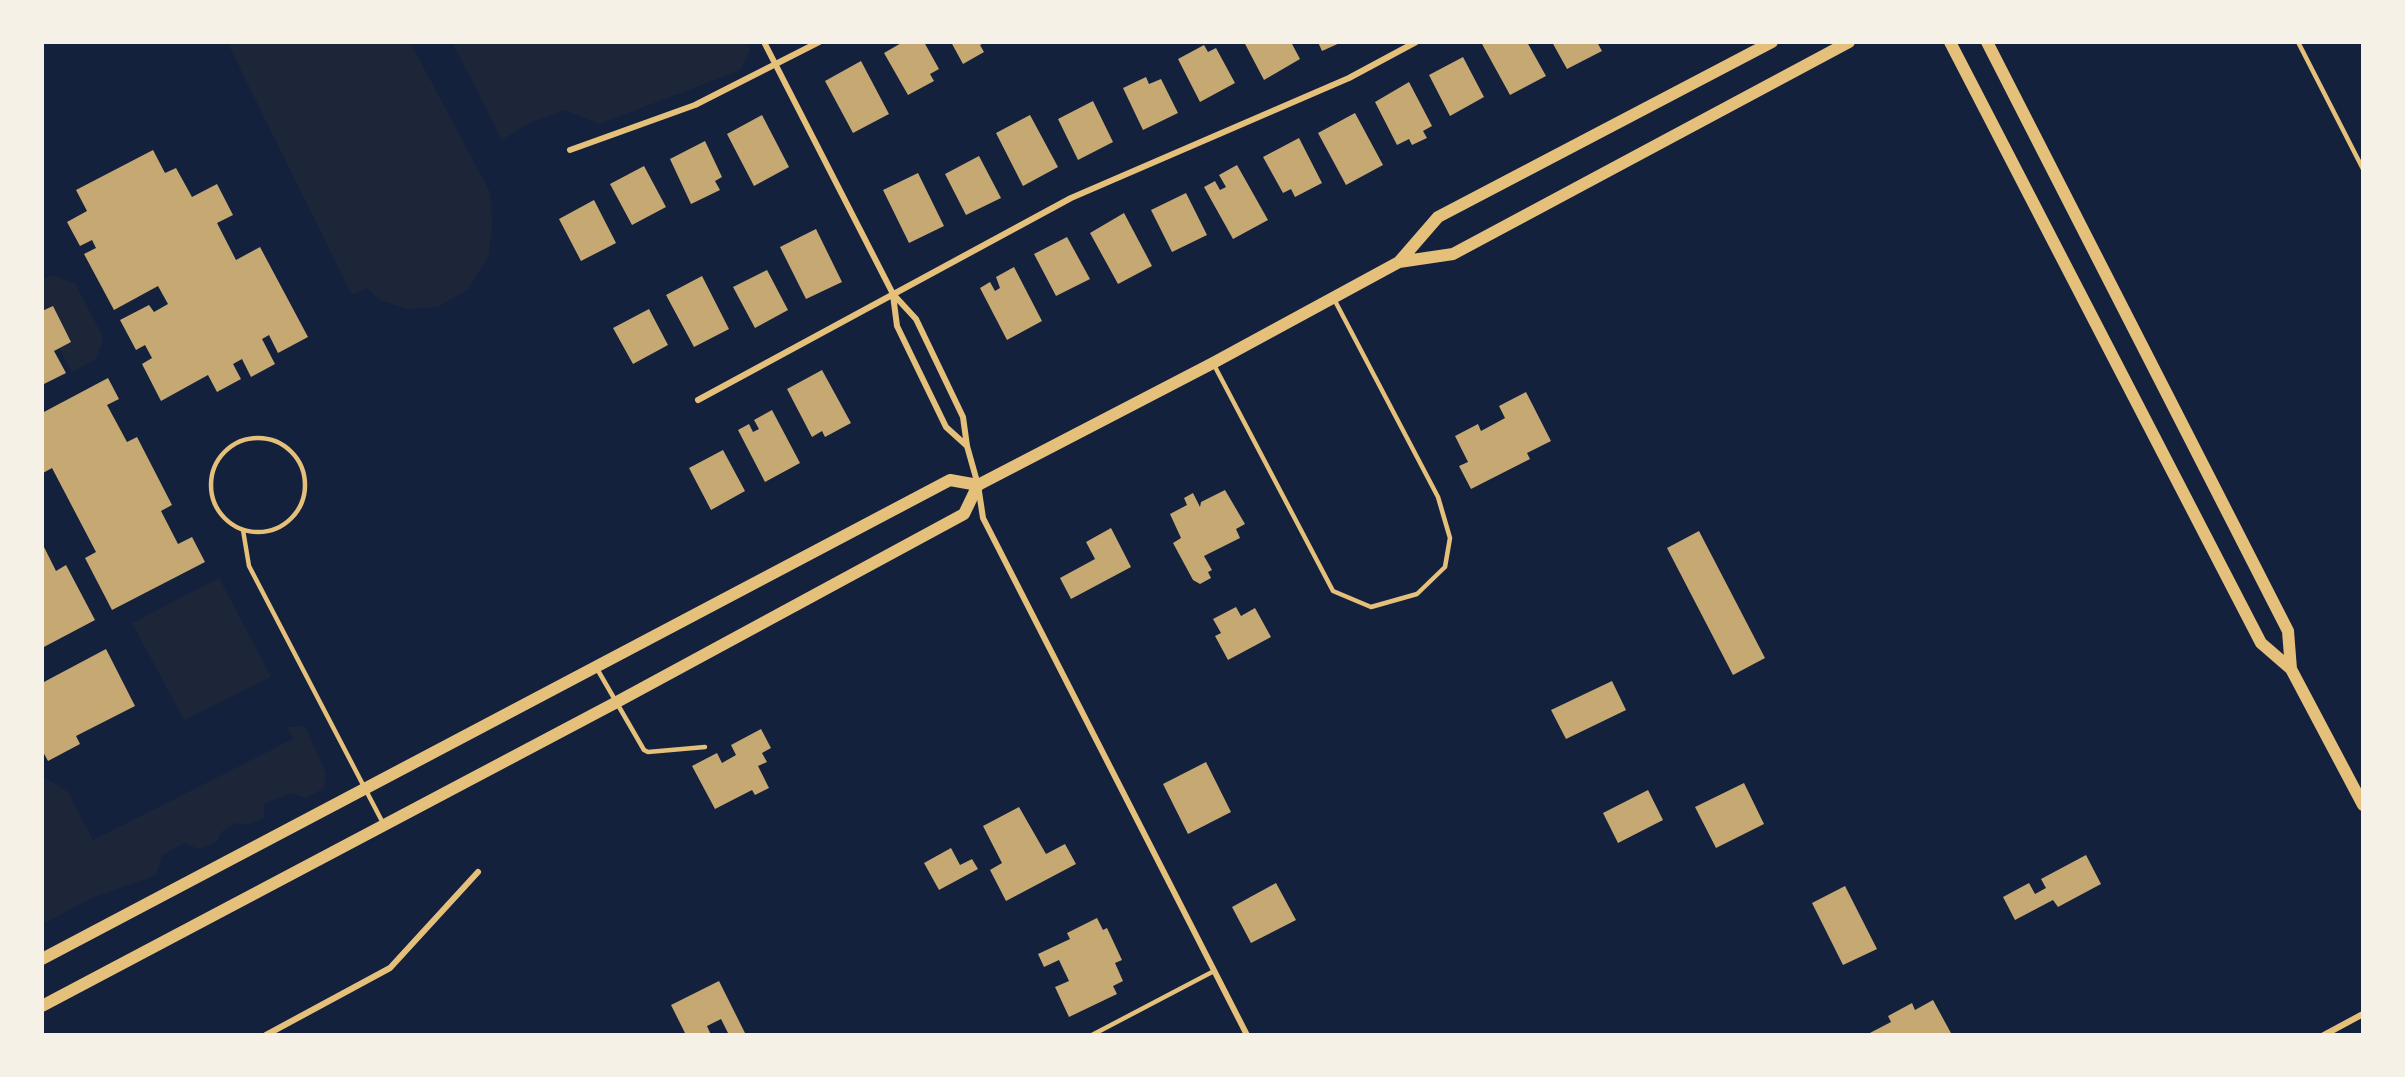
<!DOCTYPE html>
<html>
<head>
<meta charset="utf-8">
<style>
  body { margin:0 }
  #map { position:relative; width:2405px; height:1077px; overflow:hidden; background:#14213d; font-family:"Archivo Narrow",sans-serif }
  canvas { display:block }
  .frame { position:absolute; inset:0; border:44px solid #f6f1e7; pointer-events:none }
</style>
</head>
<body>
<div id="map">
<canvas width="2405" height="1077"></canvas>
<div class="frame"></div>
</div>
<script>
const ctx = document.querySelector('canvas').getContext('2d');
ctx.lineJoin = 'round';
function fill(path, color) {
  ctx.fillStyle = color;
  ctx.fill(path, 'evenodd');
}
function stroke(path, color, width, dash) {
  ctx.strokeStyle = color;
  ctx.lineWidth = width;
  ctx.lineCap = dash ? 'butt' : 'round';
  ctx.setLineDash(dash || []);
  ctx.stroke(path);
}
fill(new Path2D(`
  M227,42H410L490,192L492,224L489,255L467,290L438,307L407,309L380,300L366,288L352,295Z
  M452,42H746L750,50L741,70L599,124L565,110L527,124L502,140Z
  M51,275L75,283L103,337L97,358L72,372L59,348L71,341L53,306L42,311V280Z
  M219,578L271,677L184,720L132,623Z
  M305,726L326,773L324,788L306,798L291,793L265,803L263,819L246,825L235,823L221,832L218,841L199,849L184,843L162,855L156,875L89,899L42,925V775L68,792L93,840L293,739L287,727Z`), '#1d2539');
fill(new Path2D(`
  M903,42H924L939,69L930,74L934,81L908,95L884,53Z
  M951,42H986L980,45L984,52L963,64Z
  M1244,42H1291L1300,59L1264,80Z
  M1318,42H1342L1322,51Z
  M1486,42H1527L1546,76L1510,95L1482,44Z
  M1552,42H1597L1602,51L1567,69Z
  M1204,45L1208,52L1216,48L1235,83L1200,102L1178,59Z
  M1463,57L1484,97L1450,116L1429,75Z
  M861,61L889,114L853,133L825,81Z
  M1146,77L1149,84L1161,79L1178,113L1143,130L1123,88Z
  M1409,82L1432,126L1423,131L1427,138L1412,145L1409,139L1397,145L1375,102Z
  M1093,101L1113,142L1078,160L1058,119Z
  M1355,113L1383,165L1346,185L1318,133Z
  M762,115L789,167L754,186L727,134Z
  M1030,115L1058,167L1023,186L996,133Z
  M1299,138L1322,183L1295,197L1291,189L1283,193L1263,157Z
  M705,141L722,177L715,181L720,190L691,204L670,159Z
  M153,150L165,173L176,168L192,197L217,184L233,215L217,223L236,260L260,247L308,337L278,353L269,335L262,339L275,364L251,377L242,359L233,364L241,379L217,392L208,375L161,401L142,364L152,358L145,345L136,350L120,320L149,305L154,312L168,304L158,286L114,310L84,254L96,248L92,240L80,246L67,222L87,211L76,190Z
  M979,156L1001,198L966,215L945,174Z
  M1237,165L1268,220L1233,239L1204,187L1215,181L1220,190L1226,187L1219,175Z
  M644,166L666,207L632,225L610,184Z
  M918,173L944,226L909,243L883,190Z
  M1186,193L1207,235L1172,252L1151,210Z
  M594,200L616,243L581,261L559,219Z
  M1124,213L1152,266L1118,284L1090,233Z
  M816,229L842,282L806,299L780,247Z
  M1067,237L1090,279L1056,296L1034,254Z
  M1014,267L1042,321L1007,340L980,288L990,282L995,291L1000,288L996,277Z
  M767,270L788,310L755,328L733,287Z
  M702,276L729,329L694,347L666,295Z
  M53,306L71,342L54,351L66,373L42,385V311Z
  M649,309L668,345L633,364L613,328Z
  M822,370L851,423L825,437L822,431L812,437L787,389Z
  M108,378L119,399L107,405L127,442L137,437L172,505L161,511L178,544L192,537L205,562L112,610L85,558L96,552L52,468L43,473L42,471V413Z
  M1526,392L1551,441L1527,453L1530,459L1471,489L1459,466L1468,462L1455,436L1478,424L1481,431L1505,418L1499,406Z
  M772,410L800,463L765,482L738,430L749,424L753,432L759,429L754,420Z
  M723,450L745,491L711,510L689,468Z
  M1225,490L1245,524L1236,529L1240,538L1204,556L1212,570L1208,572L1211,578L1200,584L1193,580L1173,543L1181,538L1170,514L1187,505L1184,498L1193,493L1200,507L1201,502Z
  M1111,528L1131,567L1071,599L1060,578L1095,559L1086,542Z
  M1699,531L1765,658L1733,675L1667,548Z
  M42,543L56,571L66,565L95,620L42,648Z
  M1236,607L1241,616L1255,608L1271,637L1228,660L1215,636L1221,633L1213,619Z
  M106,649L135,706L76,736L80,744L48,761L42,750V683Z
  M1612,681L1626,710L1566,739L1551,710Z
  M761,729L771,748L762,753L767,762L758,766L769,788L755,795L752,790L715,809L692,766L717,753L722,763L736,755L731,745Z
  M1206,762L1231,812L1188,834L1163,784Z
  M1744,783L1764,824L1716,848L1695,807Z
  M1648,790L1663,820L1618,843L1603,813Z
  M1019,807L1046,854L1065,844L1076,864L1006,901L990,870L1002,863L983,826Z
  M951,848L960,865L972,859L978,869L939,890L924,863Z
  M2086,855L2101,884L2058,907L2053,900L2015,920L2003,897L2029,883L2035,894L2046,888L2041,879Z
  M1276,883L1296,920L1251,943L1232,907Z
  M1845,886L1877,949L1843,965L1812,903Z
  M1097,918L1103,930L1107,928L1122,960L1115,963L1123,981L1113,986L1117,994L1069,1017L1055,987L1069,981L1059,960L1044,967L1038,954L1070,939L1067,933Z
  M719,981L746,1035H729L721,1019L707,1026L711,1035H686L671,1005Z
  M1933,1000L1952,1035H1866L1891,1022L1888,1016L1912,1003L1915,1010Z`), '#c6a872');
stroke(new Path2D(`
  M2298,42L2363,169
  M1213,363L1333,591L1371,607L1417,594L1445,567L1450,538L1438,497L1334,299
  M211 485a47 47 0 1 1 94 0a47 47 0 1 1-94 0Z
  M243,530L249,566L384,825
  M596,667L644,750L648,752L705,747
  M1092,1035L1214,971`), '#e5c07b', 4.5);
stroke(new Path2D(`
  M764,42L893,294L916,319L963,417L967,446L978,485L983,518L1247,1035
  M570,150L695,105L819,42
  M893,295L897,326L946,427L967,446
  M698,400L1071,198L1349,78L1416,42
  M266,1035L390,968L478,872
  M2324,1035L2363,1014`), '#e5c07b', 6);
stroke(new Path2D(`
  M1950,42L2261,643L2291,669L2363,805
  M1987,42L2288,631L2291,669
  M1399,262L1453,254L1849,42
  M42,959L950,480L978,485
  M42,1006L615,703L964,514L978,485L1213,363L1399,262L1438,217L1772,42`), '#e5c07b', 12);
</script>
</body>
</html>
